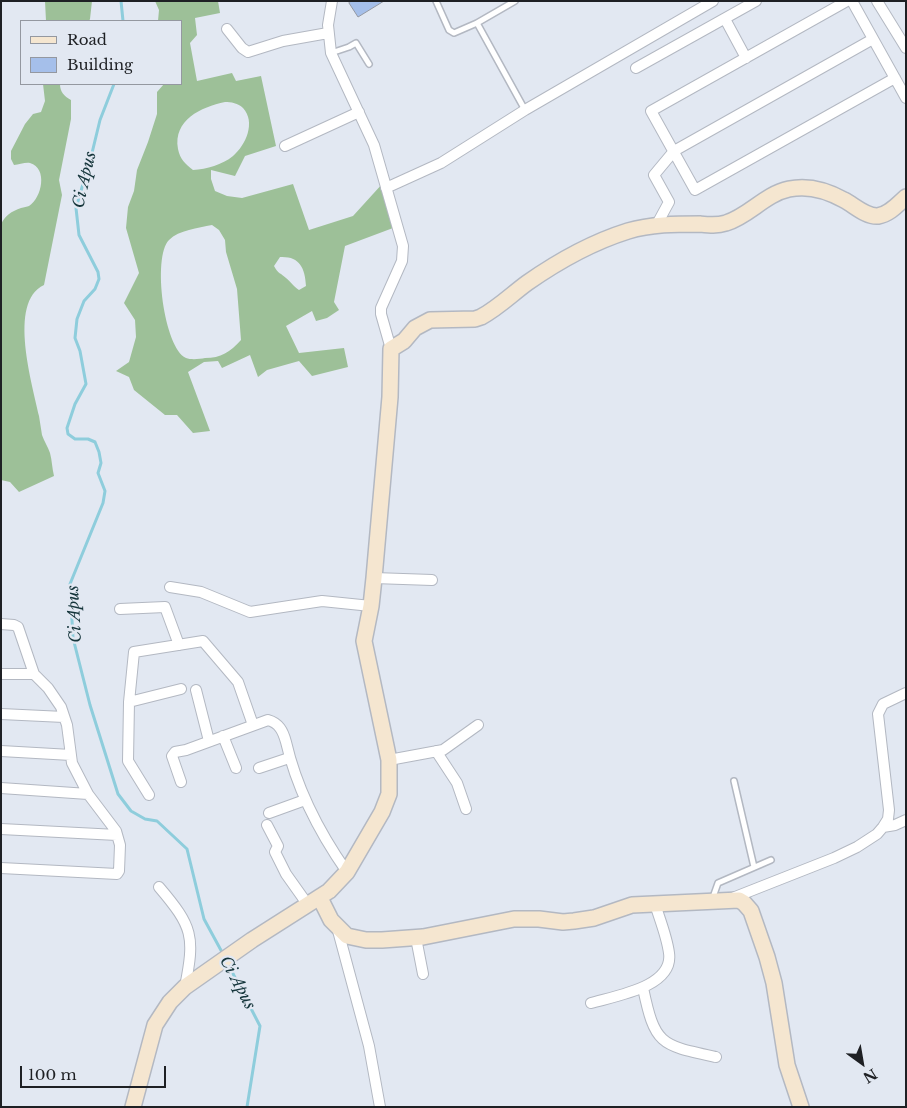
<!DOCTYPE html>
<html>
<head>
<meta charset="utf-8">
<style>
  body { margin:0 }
  #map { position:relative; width:907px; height:1108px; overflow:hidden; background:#e2e8f2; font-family:"Libre Baskerville",serif }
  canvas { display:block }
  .frame { position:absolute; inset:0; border:2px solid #1e2024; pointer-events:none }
  .legend { position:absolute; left:20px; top:20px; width:162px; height:65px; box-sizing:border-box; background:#e2e8f2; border:1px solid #9498a0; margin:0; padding:6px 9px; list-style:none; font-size:15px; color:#1e2024 }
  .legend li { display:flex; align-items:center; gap:10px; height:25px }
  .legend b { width:25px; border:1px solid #9498a0 }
  .north { position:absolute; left:837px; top:1038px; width:50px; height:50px; -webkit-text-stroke:4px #e2e8f2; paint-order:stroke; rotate:148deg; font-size:14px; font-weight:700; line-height:20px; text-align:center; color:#1e2024 }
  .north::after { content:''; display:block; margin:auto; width:18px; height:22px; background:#1e2024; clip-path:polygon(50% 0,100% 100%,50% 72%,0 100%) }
  .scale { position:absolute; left:20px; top:1066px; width:146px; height:22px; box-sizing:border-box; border:2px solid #1e2024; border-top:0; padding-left:6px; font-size:15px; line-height:18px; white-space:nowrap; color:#1e2024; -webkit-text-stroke:4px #e2e8f2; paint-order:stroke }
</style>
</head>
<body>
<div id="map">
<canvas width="907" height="1108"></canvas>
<div class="frame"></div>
<ul class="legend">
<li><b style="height:6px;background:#f5e6d0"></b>Road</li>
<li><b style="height:14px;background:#a5bfea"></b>Building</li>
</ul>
<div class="north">N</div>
<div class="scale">100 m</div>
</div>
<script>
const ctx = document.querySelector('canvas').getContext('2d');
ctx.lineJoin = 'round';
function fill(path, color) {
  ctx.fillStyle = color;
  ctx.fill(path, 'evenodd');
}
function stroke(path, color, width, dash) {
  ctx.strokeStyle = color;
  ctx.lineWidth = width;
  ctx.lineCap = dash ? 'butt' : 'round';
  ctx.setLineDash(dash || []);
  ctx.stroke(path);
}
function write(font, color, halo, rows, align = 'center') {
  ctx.font = font + ' "Libre Baskerville",serif';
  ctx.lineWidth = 4.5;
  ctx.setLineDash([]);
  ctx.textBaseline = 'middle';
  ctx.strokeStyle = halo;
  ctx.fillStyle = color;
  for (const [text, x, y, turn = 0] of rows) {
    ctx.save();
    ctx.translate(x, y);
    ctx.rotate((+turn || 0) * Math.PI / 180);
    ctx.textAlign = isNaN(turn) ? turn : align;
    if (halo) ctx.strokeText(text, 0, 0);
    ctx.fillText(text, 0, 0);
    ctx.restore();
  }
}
fill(new Path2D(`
  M45,1H92L90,19L89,21H46Z
  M155,1H218L220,13L195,18L197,35L190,43L197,81L232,73L236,81L261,76L276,146L245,156L235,176L211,170V179L215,191L227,196L242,198L293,184L309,230L353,216L383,183L393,228L345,246L334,302L339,310L327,318L316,321L312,311L286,326L299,353L344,348L348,367L312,376L299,361L267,370L258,377L250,355L222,368L218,361L204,362L188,372L210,431L193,433L177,415H165L134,390L129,377L116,371L129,362L136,337L135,320L124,303L139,273L126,228L128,207L134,191L137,170L148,142L157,114V92L164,84H181V21H158L159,10ZM225,102C231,102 238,103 243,108C256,122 246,145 233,156C222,165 207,169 193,170C185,164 180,159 178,149C173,120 201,107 225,102ZM212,225L219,230L225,240L226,252L237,289L241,340C230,352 221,358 205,358C200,359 191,360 186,358C164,348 152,257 169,240C179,230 198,228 212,225ZM280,257C299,256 305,267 306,286L299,290C293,286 291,282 286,278C281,273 278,274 274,266Z
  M43,84H60C60,92 64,96 71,100V119L59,180L62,195L44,285C7,302 33,386 39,416C40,422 41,429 42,435C44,441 48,447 50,453C52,460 52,468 54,476L19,492L10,482L1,480V225C4,216 12,211 21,208C24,207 27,207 29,206C42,198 48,168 30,163C25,162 19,165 14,165L11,159V151L25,124L33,114L41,112L45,101Z`), '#9dc098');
stroke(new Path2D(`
  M121,1L123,21
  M114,84L100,120L92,153L76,208L79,235L98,272L99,279L95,289L84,301L77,319L75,338L80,351L86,384L75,404L67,428L68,434L75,439H88L95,442L99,452L101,463L98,473L105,491L103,503L70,584L73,638L90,705L118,794L131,811L145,819L157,821L187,849L204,919L223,954
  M227,962L260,1026L247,1107`), '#8ecddc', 3);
const building = new Path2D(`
  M352,1H384L358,17L349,3Z`);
fill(building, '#a5bfea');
stroke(building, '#9398a2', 1);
const lane = new Path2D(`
  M436,1L449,30L454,33L477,23
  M515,1L477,23L525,110
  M331,53L349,47L356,43L369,64
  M734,781L754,867
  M712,900L718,883L771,860`);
const street = new Path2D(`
  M332,1L328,25L331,53L374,145L403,246L402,261L381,308V314L391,349
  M847,1L651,111L695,190L895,78
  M852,1L906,98
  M877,1L906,48
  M725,19L746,58
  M227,29L242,48L248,52L283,41L328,33
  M636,68L756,1
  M285,146L359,112
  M386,188L441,163L525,110L713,1
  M656,226L669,202L654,175L674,151L873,39
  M374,578L432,580
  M170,587L201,592L250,612L322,601L371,606
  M120,609L165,607L179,645
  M1,624L14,625L18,627L34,674L48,688L61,707L67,725L72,763L88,794L116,831L120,845L119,871L117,874L1,868
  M1,674H34
  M196,690L209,741
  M129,702L134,652L203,641L238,682L253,725
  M1,714L64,717
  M223,736L236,768
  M1,751L71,755
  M436,751L457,783L466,809
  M389,760L443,750L478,725
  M259,768L289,758
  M181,782L172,756L175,752L186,750L268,720C279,723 283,731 286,742C297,790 319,832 347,872
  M1,788L88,794
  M149,795L128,761L129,702L181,689
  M269,813L305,800
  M267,825L278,846L275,852L286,874L308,905
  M883,827L895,825L906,820
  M1,829L117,835
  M159,887C193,927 195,936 185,987
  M730,899L834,858L857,847L877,834L883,827L888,819L889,810L878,714L883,704L906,693
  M337,927L369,1046L380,1107
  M416,938L423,974
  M643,988C655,1045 660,1045 716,1057
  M591,1003C615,996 674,987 669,953C667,937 660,920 655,904`);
const secondary = new Path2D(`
  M320,898L331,920L347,936L366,940H382L423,937L514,919H539L563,922L574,921L594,918L632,905L739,900L744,903L751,911L767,957L774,983L787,1065L801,1107
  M133,1107L155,1025L170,1002L185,987L252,940L329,891L347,872L382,812L389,794V760L364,641L371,606L374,578L390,397L391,349L404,341L415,328L430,320L475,319L481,317C498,308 512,294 527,283C557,262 593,242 628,231C651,224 676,224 700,224C709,225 717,226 726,223C749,216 765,194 789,189C808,185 828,191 844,200C854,205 866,217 878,216C890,214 898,204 906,197`);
stroke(lane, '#b3b8c2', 8);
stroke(street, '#b3b8c2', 12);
stroke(secondary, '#b3b8c2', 18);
stroke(lane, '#fff', 5);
stroke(street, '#fff', 10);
stroke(secondary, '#f5e6d0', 15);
write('italic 16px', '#15353b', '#e2e8f2', [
  ["Ci Apus",85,180,-77],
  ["Ci Apus",75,614,-93],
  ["Ci Apus",237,983,62]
]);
</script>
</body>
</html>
